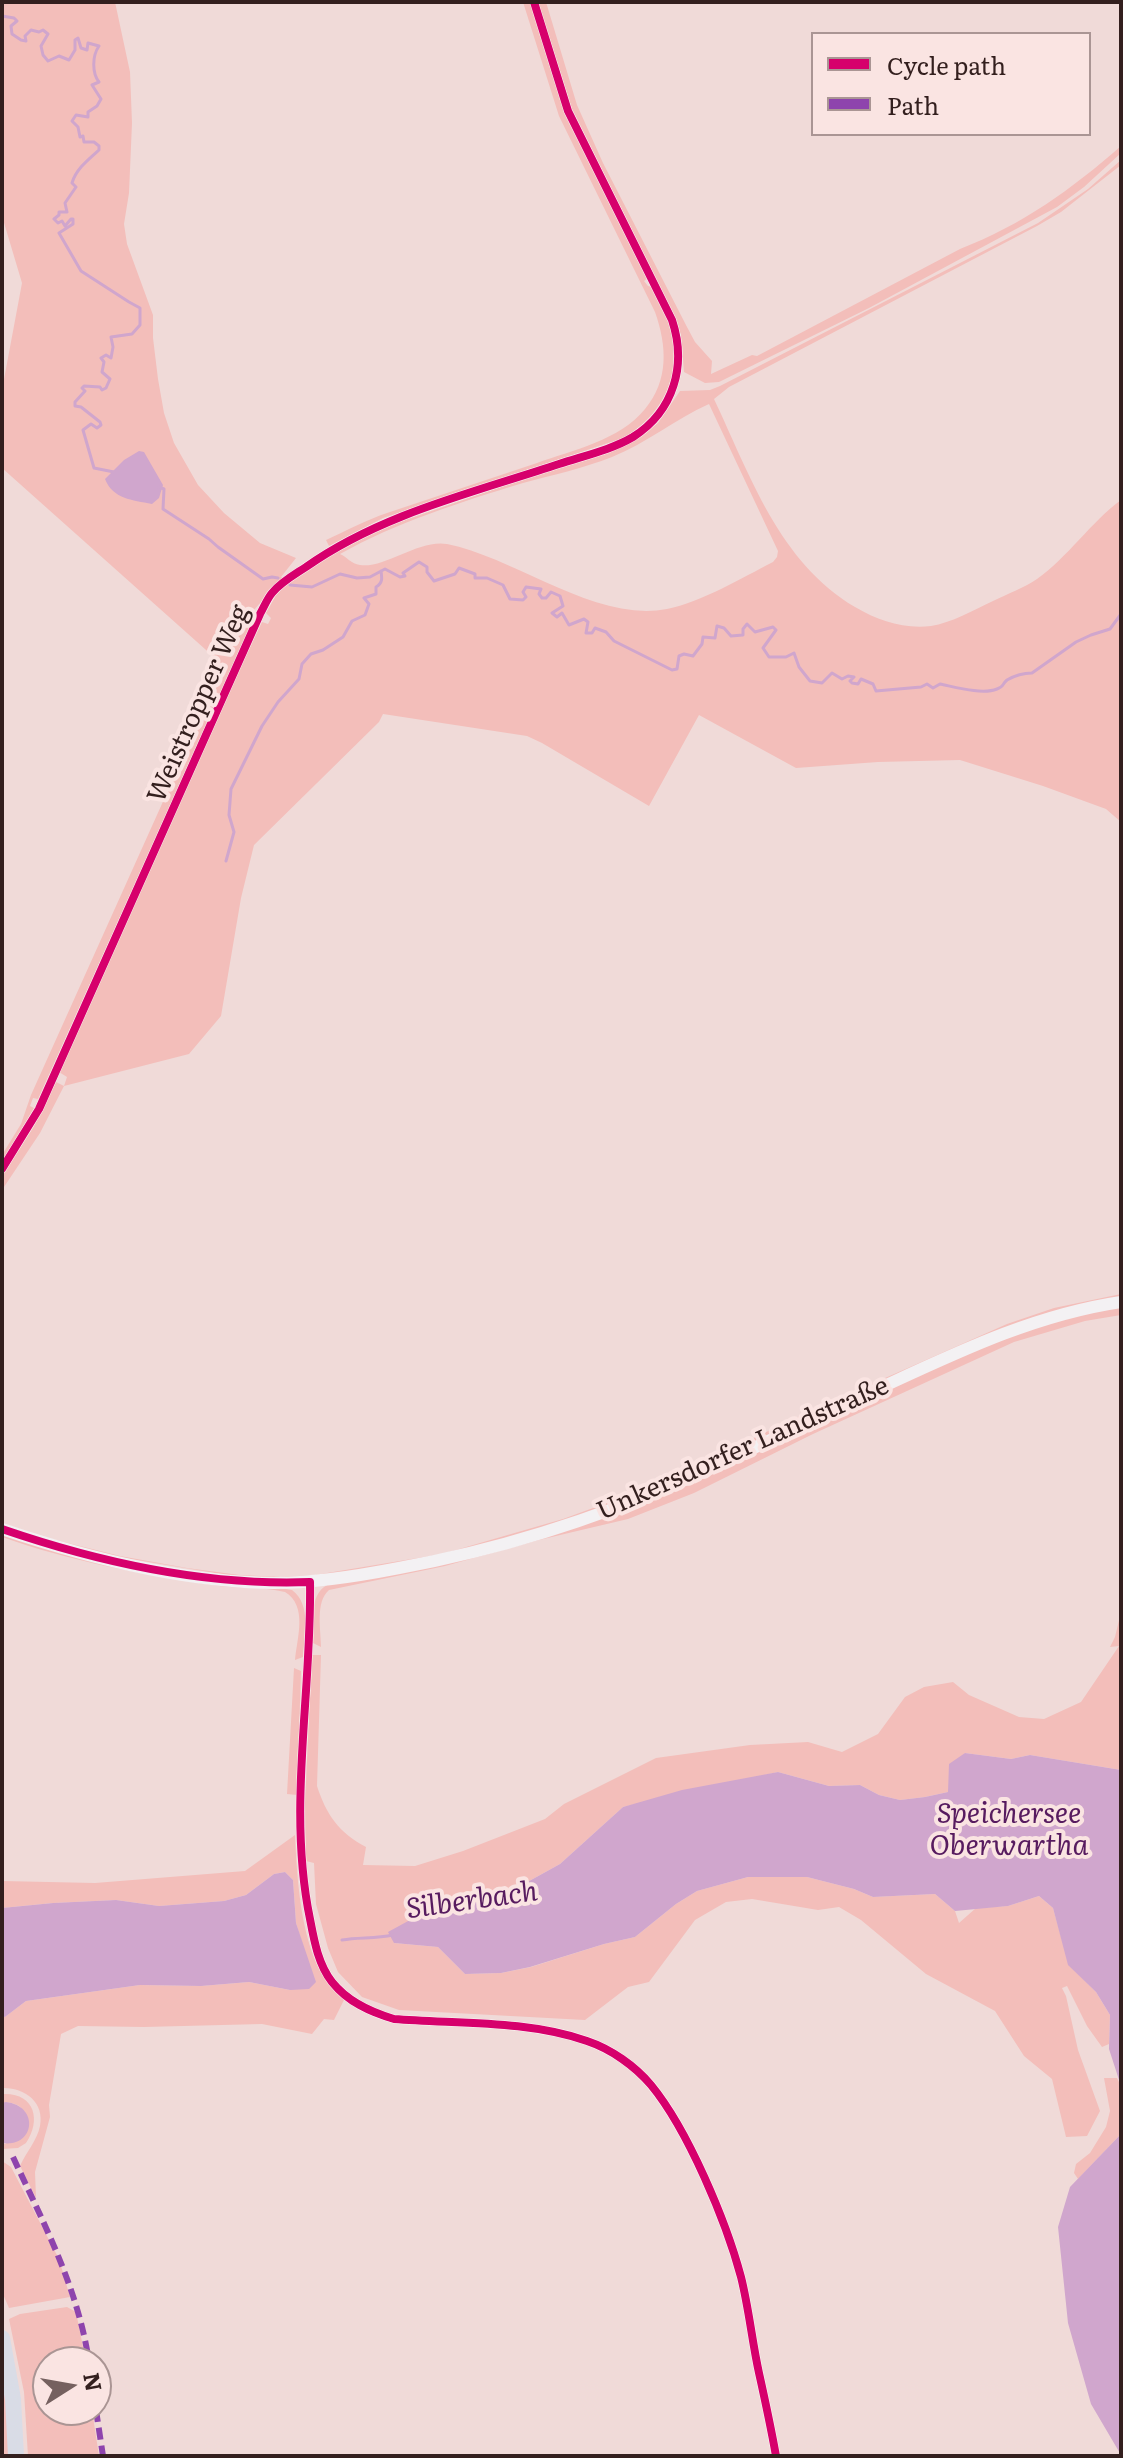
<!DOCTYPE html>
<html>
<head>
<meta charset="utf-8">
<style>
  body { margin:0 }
  #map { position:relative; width:1123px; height:2458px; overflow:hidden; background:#f0dad8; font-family:Literata,serif }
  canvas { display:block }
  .frame { position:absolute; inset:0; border:4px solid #331f1e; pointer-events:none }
  .legend { position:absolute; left:811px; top:32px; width:280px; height:104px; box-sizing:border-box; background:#fae4e2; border:2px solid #aa9594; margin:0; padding:10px 14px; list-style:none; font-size:24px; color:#331f1e }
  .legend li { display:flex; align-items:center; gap:16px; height:40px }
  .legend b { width:40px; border:2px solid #aa9594 }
  .north { position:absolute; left:32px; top:2346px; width:80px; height:80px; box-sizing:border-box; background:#fae4e2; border:2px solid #aa9594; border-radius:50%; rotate:79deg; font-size:22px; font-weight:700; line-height:32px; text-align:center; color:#331f1e }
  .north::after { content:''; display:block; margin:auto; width:28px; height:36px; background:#75605f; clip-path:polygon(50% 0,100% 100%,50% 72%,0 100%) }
</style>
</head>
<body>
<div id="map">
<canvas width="1123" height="2458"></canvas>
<div class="frame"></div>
<ul class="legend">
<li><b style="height:10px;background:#d6006c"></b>Cycle path</li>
<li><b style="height:10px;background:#8e44ad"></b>Path</li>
</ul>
<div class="north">N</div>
</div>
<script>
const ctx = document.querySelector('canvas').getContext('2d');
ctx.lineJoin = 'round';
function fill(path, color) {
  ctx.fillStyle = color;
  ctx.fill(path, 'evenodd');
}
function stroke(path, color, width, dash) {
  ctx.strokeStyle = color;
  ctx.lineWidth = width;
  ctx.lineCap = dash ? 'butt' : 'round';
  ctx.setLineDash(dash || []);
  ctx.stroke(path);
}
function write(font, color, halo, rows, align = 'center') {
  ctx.font = font + ' Literata,serif';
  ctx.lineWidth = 8;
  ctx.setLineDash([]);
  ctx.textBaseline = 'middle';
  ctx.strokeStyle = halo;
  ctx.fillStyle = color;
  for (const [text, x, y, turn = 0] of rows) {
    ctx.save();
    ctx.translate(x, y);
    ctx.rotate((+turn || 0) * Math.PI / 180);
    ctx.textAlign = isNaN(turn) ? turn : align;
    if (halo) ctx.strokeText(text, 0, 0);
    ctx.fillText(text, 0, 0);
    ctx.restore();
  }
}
fill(new Path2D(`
  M2,2H115L130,72L132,123L129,193L124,224L127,244L153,315V338L158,379L164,413L174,443L198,485L224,513L260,543L296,558L281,577L289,582L326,557L385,527L634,441L658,423L680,391L710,390L720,386L1038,223L1088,189L1121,160V165L1061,212L1037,226L729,387L714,399C750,475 779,562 855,607C879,621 903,629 931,626C951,623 974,610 993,601C1007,594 1024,588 1037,579C1068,557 1091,522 1121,500V822L1106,809L1043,786L960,760L878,762L796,768L699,715L649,806L542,743L527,736L383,714L379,722L254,845L241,898L221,1016L189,1054L64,1086L40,1133L2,1190V1176L33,1128L56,1082L64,1086L67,1077L59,1072L236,677L262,622L268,624L271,618L266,613L275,597L268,594L254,610L256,614L38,1099L33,1098L30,1106L34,1108L2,1162V1155L21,1124L31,1095L224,666L2,468V390L22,283L2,216ZM709,404L778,551L777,557L773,562C742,578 701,602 667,609C596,623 517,558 447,544C419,539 384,569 360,565C351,564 347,557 340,554C397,522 461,502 523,483C553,475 584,468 612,457C647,443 675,419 709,404Z
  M523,2H531L559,95L648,278L644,281L648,286L652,287C659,302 668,317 672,333C683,375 660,418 623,438L383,518L329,546L326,540C346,531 366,520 387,513C437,496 487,480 537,463C573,450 620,440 645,409C669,380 667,346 655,312L559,116Z
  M538,2H546L577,105L603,163L687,327L695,342L712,361L711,374L752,355L757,356L960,249C1022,225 1072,189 1121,146V153L1084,187L1057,207L869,308L719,382L705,383L684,372L681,335L676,319L572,109Z
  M1121,1294V1315L1085,1321L1014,1342L813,1434L694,1493L628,1519L539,1540L445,1566L329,1590C315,1602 321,1630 321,1647L313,1643C314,1623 308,1596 327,1585L459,1560L601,1518L690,1482L807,1424L984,1344L1050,1321L1049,1314L981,1337L654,1489L563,1522L443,1556L315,1578L239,1577L119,1557L44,1539L2,1525V1523L44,1537L120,1556L187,1568L239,1575L281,1577L315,1575L442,1554L563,1519L653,1486L804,1414L1007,1324L1054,1308Z
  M2,1534L63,1552L292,1590C312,1605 304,1635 303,1657L295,1660C297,1638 308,1606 285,1592C261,1586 236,1589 212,1585C141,1574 69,1561 2,1537Z
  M1121,1612V1770L1030,1755L1011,1759L965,1753L948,1792L925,1797L900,1800L879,1795L860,1785L829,1786L778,1772L623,1807L560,1864L522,1885L484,1901L432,1908L394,1943L438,1947L465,1974L501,1973L531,1967L604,1944L635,1937L676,1904L697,1891L748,1877H807L854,1889L873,1897L935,1894L955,1911L959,1923L976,1908L1008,1906L1039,1896L1053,1908L1069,1965L1096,1992L1110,2015L1109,2044L1102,2047L1087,2026L1067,1986L1062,1988L1066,1996L1078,2050L1100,2111L1087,2136L1066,2137L1052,2079L1024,2056L995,2011L926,1974L861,1920L839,1907L818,1910L752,1899L726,1902L695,1920L649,1982L628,1987L585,2020L399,2010L362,1997L338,1972L328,1948L316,1904L314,1863L306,1861L305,1803L312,1655H321L317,1786C326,1814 339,1833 366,1847L363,1865L415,1866L463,1851L545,1819L564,1804L656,1758L750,1745L808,1742L842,1752L878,1734L905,1697L924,1687L953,1682L969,1695L1019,1717L1044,1719L1081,1702L1119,1646L1110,1647L1115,1637Z
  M294,1668L301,1671L297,1795L287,1794Z
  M295,1835C297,1877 300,1926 317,1965C323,1978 334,1989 344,2000L334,2020L324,2019L312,2034L262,2024L144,2027L78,2026L61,2034L49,2105L50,2117L35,2172L36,2198L20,2166C26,2152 37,2141 40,2126C45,2102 24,2087 2,2088V2016L5,2017L26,2001L140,1985L201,1986L249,1982L290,1990L305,1953L296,1923L293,1880L285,1872L274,1874L246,1895L224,1901L159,1906L116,1900L53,1903L2,1908V1881L95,1883L245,1871Z
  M1104,2078H1117L1121,2086V2134L1078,2179L1074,2173L1076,2164L1090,2153L1106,2127L1110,2111Z
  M2,2094C34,2092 42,2119 26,2143L18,2148L2,2149V2143L5,2144L29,2124C27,2110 17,2100 2,2103Z
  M2,2161L11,2167L59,2259L70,2297L9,2308L2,2292Z
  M67,2307L76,2312L86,2362H48V2410H92L99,2456H28L24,2392L9,2319L20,2314Z
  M2,2371L8,2421V2456H2Z`), '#f3beba');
fill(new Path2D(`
  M139,451L144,452L163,485L159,498L152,504C132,500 113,499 105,479L124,460Z
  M965,1753L1011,1759L1030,1755L1121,1770V2086L1109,2049L1110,2015L1096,1992L1068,1965L1053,1908L1039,1896L1008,1906L955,1911L935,1894L873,1897L854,1889L807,1877H748L697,1891L676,1904L635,1937L604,1944L530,1967L501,1973L465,1974L438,1947L394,1943L388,1932L432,1908L484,1901L522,1885L560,1864L623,1807L682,1790L778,1772L829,1786L860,1785L879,1795L900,1800L925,1797L948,1792L949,1764Z
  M285,1872L293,1880L296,1923L316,1982L309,1989L290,1990L249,1982L201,1986L140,1985L26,2001L5,2017L2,2016V1908L53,1903L116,1900L159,1906L224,1901L246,1895L274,1874Z
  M6,2102C40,2106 35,2148 2,2143V2103Z
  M1121,2134V2455L1091,2404L1068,2323L1058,2227L1070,2187Z`), '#d0a6cd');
stroke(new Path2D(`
  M2,16L14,18L17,21L11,26L12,34L21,40L26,41L25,36L31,30L39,32L43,30L48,34L41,46L43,55L48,61L59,56L69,60L75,50V40L78,38L81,48L87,50L88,43L99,46C92,56 92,73 99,82L92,85L101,99L97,106L88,112V117L76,115L72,121L78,127L80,137L83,136L84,142H94L99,146V150C89,159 76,169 72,183L76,187L65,203L67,212H59V215L54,219L58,223L62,221L65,226L71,219H73V224L59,233L81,271L129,302L140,308V325L132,334L111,337L113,347L111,358L106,355L101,358L104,362L102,372L110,379L106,388L102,390L100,387L84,386L82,388L85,391L75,402V406L81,407L100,422L101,425L97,428L91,424L83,430L94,468L114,472
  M159,487L164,489L163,509L209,539L218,547L263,579L272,577L278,578
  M290,585L312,587L340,574L357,578L370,577L385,569L400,577L405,576L403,573L419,562L427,567V572L434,581L455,574L459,568L475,574V578H487L503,585L510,599L523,600L526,597L523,592L526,587L541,589L539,594L542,598H546L551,592L560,596L563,606L552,613L557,617L562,613L569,625L584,619L588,622L586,633H592L595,628L606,632L614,641L672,670L677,669L679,656L684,654L693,656L702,644L703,637L715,638L717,626L724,628L731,636L743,635V629L747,624L755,632L773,627L776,630L763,648L769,657H786L794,653L799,667L810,681L822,683L832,673L842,679L848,676L854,677L850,681L852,683L858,684L861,679L873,684L876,691L921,687L927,684L933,688L940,684C955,687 982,695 997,689C1005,686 1001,685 1007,680C1014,676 1023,673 1032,673L1076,642L1091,635L1110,629L1121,614
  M226,861L234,832L229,815L231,789L262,726L278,702L299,679L302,664L311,654L323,650L343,637L352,621L365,615L369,604L364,598L376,594V587C383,583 382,578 381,571
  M342,1940C359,1937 375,1939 393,1935`), '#d0a6cd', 3);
stroke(new Path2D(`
  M2,1169L39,1109L260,614C264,607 267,599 272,593C281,582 294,575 306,567C381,514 472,493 559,464C583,456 611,450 633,437C674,411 687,365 672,320L568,111L534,2
  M310,1582C312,1694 287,1808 310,1919C314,1940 318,1964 332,1982C348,2002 370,2012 394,2019C457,2024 527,2020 587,2041C611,2049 635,2066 651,2085C688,2130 726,2221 741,2277C749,2309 752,2341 759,2373C765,2400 771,2428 776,2456`), '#fdf9f9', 9);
stroke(new Path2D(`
  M2,1529C88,1558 182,1582 274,1583C316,1583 358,1576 399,1568C498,1550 595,1519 687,1479C744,1454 799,1425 856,1399C942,1360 1026,1316 1121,1302`), '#f3f1f3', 12);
stroke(new Path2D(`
  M2,2338L13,2399L16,2456`), '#d9dce6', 16);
stroke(new Path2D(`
  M13,2157C44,2224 78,2288 89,2362
  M96,2410L103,2456`), '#8e44ad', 6, [12, 6]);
stroke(new Path2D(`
  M2,1169L39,1109L260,614C264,607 267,599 272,593C281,582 294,575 306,567C381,514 472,493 559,464C583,456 611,450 633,437C674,411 687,365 672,320L568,111L534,2
  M2,1529C101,1563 206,1586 310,1582C312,1694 287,1808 310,1919C314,1940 318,1964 332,1982C348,2002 370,2012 394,2019C457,2024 527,2020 587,2041C611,2049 635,2066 651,2085C688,2130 726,2221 741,2277C749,2309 752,2341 759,2373C765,2400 771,2428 776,2456`), '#d6006c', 8);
write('26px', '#331f1e', '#fae4e2', [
  ["Weistropper Weg",199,704,-66],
  ["Unkersdorfer Landstraße",743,1449,-24]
]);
write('italic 28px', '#571b5f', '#fae4e2', [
  ["Speichersee",1009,1815],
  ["Oberwartha",1009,1847],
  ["Silberbach",472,1901,-8]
]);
</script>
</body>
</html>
